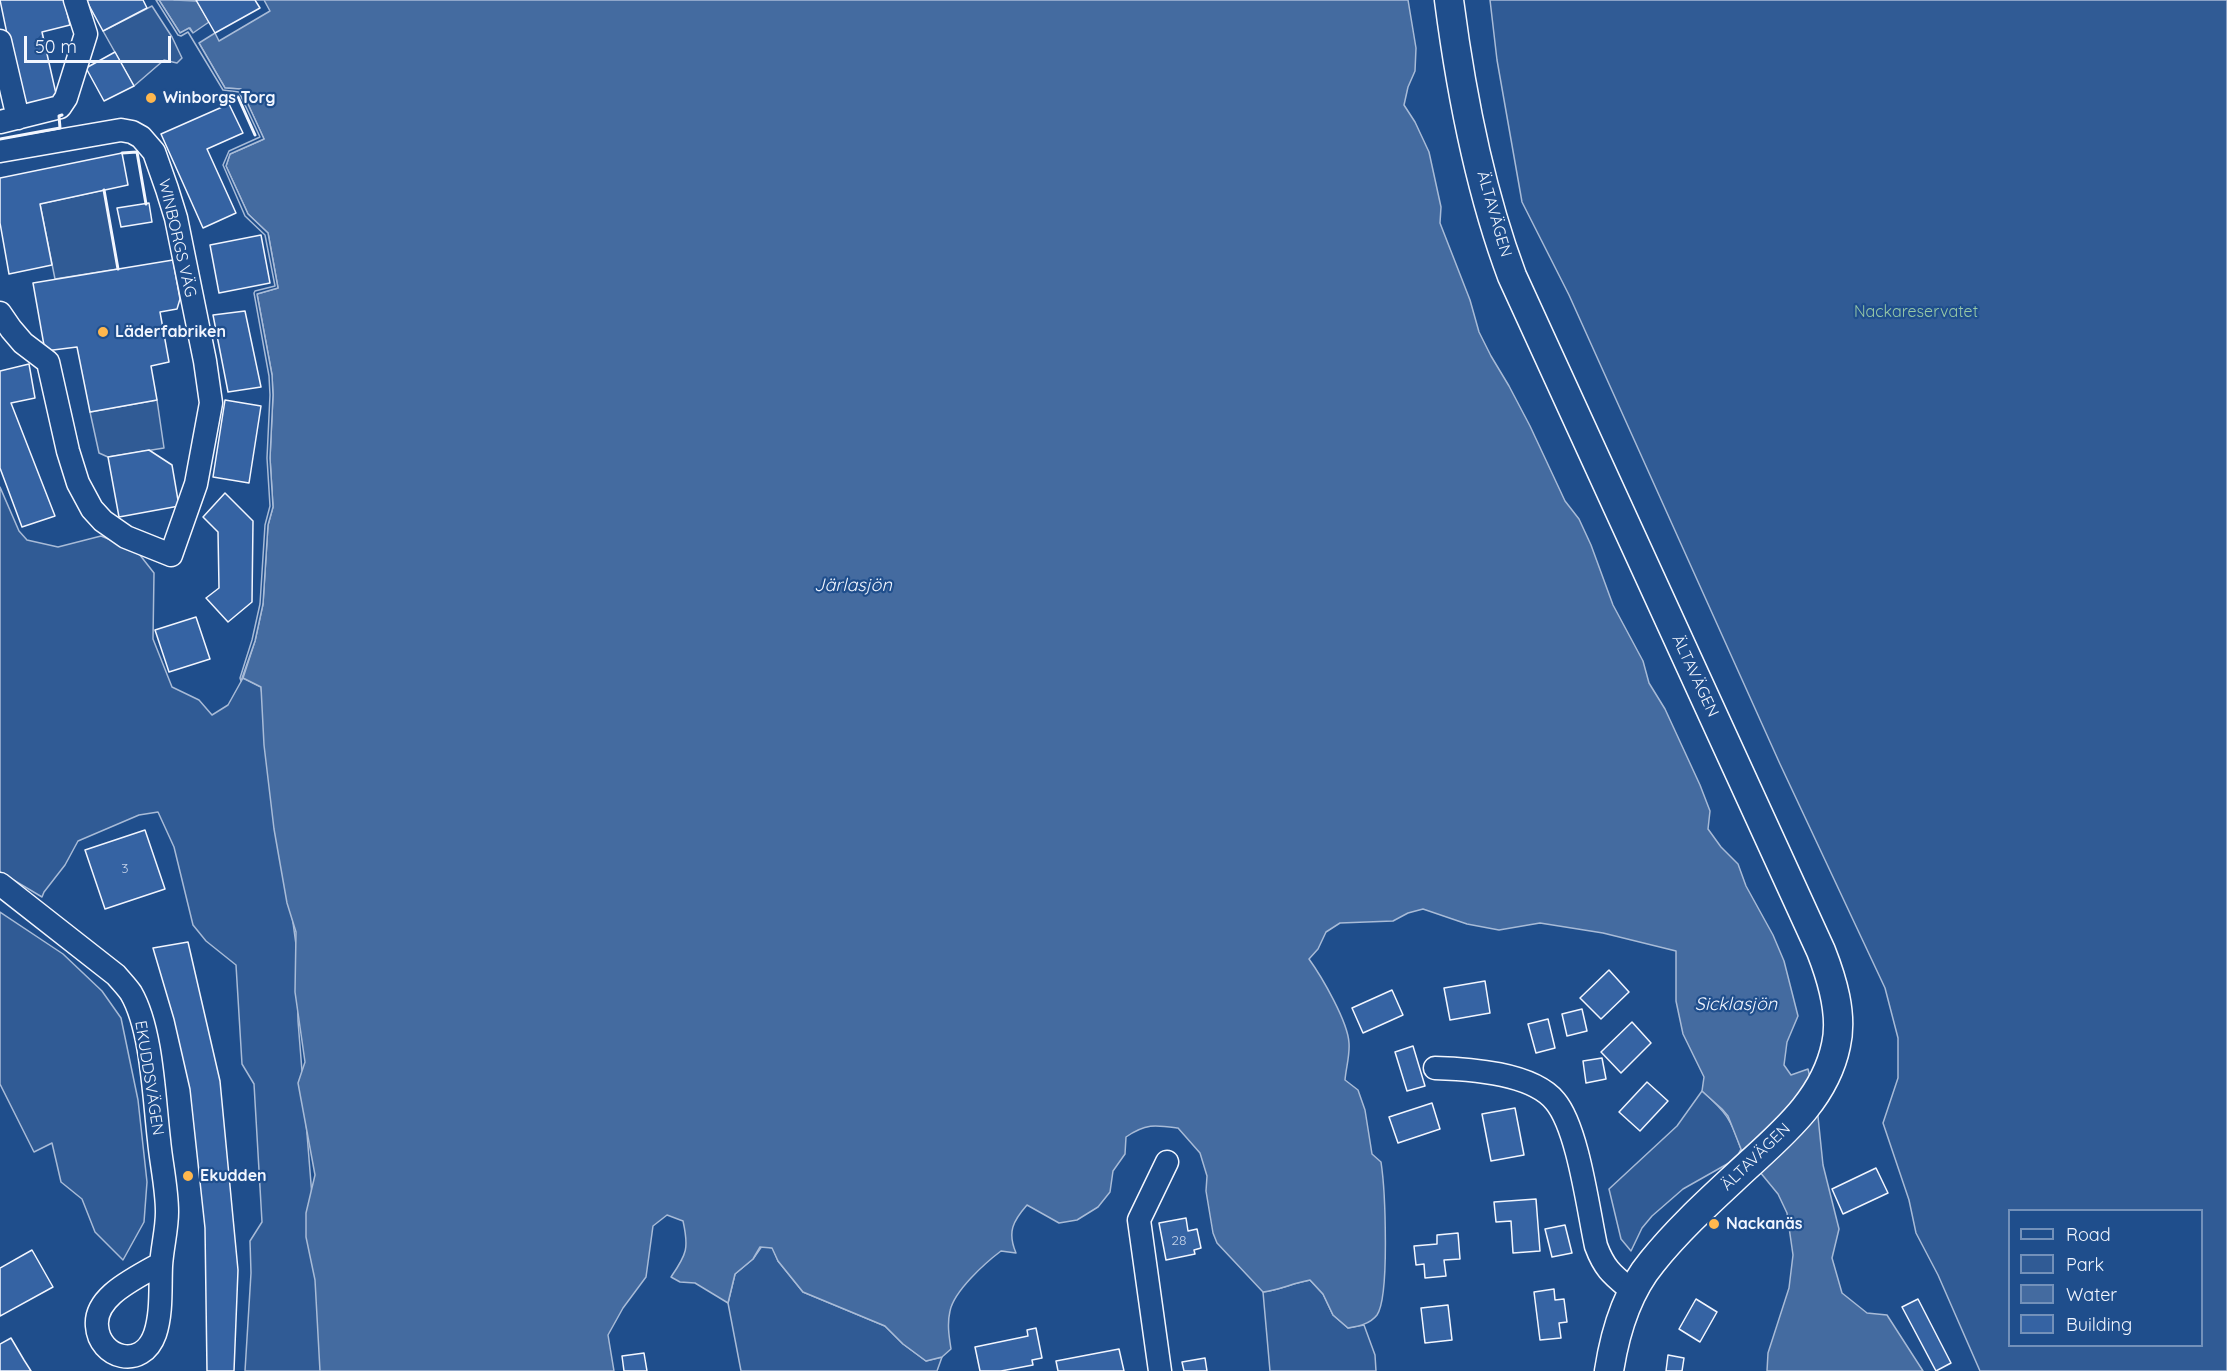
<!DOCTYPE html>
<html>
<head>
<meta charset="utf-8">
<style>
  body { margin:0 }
  #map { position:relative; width:2227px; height:1371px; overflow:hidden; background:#1f4e8c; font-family:Quicksand,sans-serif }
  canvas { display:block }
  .legend { position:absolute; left:2008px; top:1209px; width:195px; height:138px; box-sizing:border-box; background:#1f4e8c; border:2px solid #7391ba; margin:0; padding:8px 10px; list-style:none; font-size:18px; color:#f2f6ff }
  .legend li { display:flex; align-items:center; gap:12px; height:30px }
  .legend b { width:30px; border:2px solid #7391ba }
  .scale { position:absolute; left:24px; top:36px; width:147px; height:27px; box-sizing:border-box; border:3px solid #f2f6ff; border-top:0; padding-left:8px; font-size:18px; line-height:21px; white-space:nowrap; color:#f2f6ff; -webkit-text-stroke:4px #1f4e8c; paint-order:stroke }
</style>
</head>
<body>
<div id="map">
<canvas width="2227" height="1371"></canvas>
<ul class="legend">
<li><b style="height:8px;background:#1f4e8c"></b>Road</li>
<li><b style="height:16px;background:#305b95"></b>Park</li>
<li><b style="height:16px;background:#446ba0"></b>Water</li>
<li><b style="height:16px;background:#3563a3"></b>Building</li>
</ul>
<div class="scale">50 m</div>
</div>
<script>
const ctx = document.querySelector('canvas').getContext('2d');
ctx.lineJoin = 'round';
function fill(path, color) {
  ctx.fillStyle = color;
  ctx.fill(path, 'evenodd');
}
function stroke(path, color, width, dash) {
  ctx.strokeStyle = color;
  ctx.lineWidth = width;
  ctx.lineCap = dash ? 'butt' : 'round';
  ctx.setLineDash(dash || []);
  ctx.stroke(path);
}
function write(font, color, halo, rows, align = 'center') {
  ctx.font = font + ' Quicksand,sans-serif';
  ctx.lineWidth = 4.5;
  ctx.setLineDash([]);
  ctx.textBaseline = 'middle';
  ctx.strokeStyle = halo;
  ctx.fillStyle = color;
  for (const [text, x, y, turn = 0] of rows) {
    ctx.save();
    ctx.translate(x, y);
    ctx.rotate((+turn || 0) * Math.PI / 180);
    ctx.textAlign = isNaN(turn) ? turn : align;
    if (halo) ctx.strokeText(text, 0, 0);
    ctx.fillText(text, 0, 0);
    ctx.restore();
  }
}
const green = new Path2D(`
  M1490,0H2227V1371H1980L1938,1275L1916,1233L1909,1200L1883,1123L1898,1078V1038L1885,988L1780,764L1569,295L1522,202L1497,60ZM2010,1210H2202V1346H2010Z
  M152,6L172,37L182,58L177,63L164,60L134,86L103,31Z
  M104,190L118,269L55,279L40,204Z
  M157,400L164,448L108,457L99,453L90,412Z
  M0,487L19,531L27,540L58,547L101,536L136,550L154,573L153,639L172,687L199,700L212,715L228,705L243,678L261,687L297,952L298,1021L326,1371H245L251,1273L250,1241L262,1222L254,1084L242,1064L236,965L206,941L193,925L174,847L158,812L139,815L78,841L65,865L44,892L42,897L0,872Z
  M0,912L63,954L102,991L121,1018L138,1100L147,1182L144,1222L123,1260L95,1232L82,1199L61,1182L52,1143L34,1152L0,1084Z
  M1702,1091C1726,1112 1731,1119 1741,1149L1736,1159L1683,1189L1652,1216L1642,1228L1631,1251L1621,1239L1609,1189L1677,1126Z
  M762,1246L773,1248L778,1261L803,1292L885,1326L903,1344L926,1361L942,1357L937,1371H741L728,1303L735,1274L753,1259Z
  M1310,1280L1323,1294L1333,1315L1348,1328L1364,1325L1375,1355L1376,1371H1270L1263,1292C1279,1290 1293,1283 1310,1280Z`);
fill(green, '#305b95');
stroke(green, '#a8bbd7', 1.5);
const water = new Path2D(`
  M159,0H1408L1416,48L1415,71L1408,87L1404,105L1415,122L1429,152L1441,207L1440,223L1470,300L1479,332L1491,356L1509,386L1530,426L1565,501L1579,519L1591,545L1613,605L1643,661L1649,683L1665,709L1700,785L1710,811L1708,829L1721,847L1738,864L1746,886L1773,935L1784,961L1798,1016L1787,1042L1784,1065L1791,1075L1808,1069L1817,1107L1823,1165L1839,1229L1832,1258L1842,1293L1867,1313L1887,1315L1923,1371H1767L1768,1353L1789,1288L1793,1255L1787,1213L1778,1194L1741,1149L1728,1116L1722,1109L1702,1091L1704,1077L1683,1034L1676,1001V951L1603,933L1540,923L1499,930L1467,924L1423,909L1408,913L1393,921L1340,923L1326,932L1318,949L1309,959C1322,977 1348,1022 1349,1043C1350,1055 1346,1068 1345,1080L1358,1090L1365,1110L1372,1154L1381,1162C1385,1188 1390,1296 1377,1315C1370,1324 1359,1326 1348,1328L1333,1315L1323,1294L1310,1280C1293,1283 1279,1290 1263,1292L1217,1243L1213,1233L1206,1191L1207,1176L1200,1153L1178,1128C1156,1125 1146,1123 1126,1137L1125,1154L1113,1171L1110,1192L1098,1207L1077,1220L1059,1223L1027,1205C1013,1221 1007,1232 1016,1253L1001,1251C985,1263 954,1291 950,1311C947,1324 949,1336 951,1349L942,1357L926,1361L903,1344L885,1326L803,1292L778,1261L772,1248L760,1247L753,1259L735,1274L728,1303L695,1283L680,1282L671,1277C687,1254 689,1248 683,1221L667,1215L653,1226L646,1277L623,1308L608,1335L614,1371H320L315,1280L306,1237V1213L315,1175L298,1083L305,1062L295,992L296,932L287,903L274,829L264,745L261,687L243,678L255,641L263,604L268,525L273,507L270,458L273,395L272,375L257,294L278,288L268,233L248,214L226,166L230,154L264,139L241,89L225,88L190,28L180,33Z`);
fill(water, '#446ba0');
stroke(water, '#a8bbd7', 1.5);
const pier = new Path2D(`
  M156,0H159L180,33L189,28L193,33L209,22L197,1L174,0H264L270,11L219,41L215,33L199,43L225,88L241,89L264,139L230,154L226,166L248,214L268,233L278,288L257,294L272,375L273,395L270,458L273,507L268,525L263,604L255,641L241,681L240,678L252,640L260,604L265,525L270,506L267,458L270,395L269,376L254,293L255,291L275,286L265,235L245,216L223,165L229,151L260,137L239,92L223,90L188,32L181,36L178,35Z`);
fill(pier, '#1f4e8c');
stroke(pier, '#a8bbd7', 1.5);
const building = new Path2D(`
  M0,0H64L70,25L42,32L57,98L22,106Z
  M86,0H143L147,8L103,31Z
  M196,0H255L260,8L215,33Z
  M115,52L134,86L104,101L86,68Z
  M229,104L243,133L207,149L236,213L203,228L161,134Z
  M122,153L128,185L40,204L52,265L9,274L0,223V178Z
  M149,203L152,222L121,227L117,208Z
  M261,235L270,283L219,293L210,245Z
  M173,260L180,299L177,309L160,312L169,362L151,366L157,400L90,412L77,347L45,351L33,283Z
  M245,311L261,387L228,392L213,315Z
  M29,364L35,398L11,403L55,516L22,527L0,468V371Z
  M225,400L261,406L249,483L213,477Z
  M149,450L172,465L179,506L119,517L108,457Z
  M225,493L253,521L252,602L228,622L206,598L219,588L218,532L203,517Z
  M196,617L210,659L169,672L155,630Z
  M145,830L165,889L105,909L85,850Z
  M188,942L220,1081L238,1270L234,1371H207L205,1228L190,1089L174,1019L153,948Z
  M1609,970L1629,992L1601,1019L1580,998Z
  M1485,981L1490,1013L1450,1020L1444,988Z
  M1392,990L1403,1015L1363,1033L1352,1008Z
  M1582,1009L1587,1031L1567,1036L1562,1014Z
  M1548,1019L1555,1048L1536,1053L1528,1024Z
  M1632,1022L1651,1043L1621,1073L1601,1052Z
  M1413,1046L1425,1086L1407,1091L1395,1052Z
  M1602,1058L1606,1079L1586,1083L1583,1061Z
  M1647,1082L1668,1101L1640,1131L1619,1112Z
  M1432,1103L1440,1129L1398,1143L1389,1117Z
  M1515,1108L1524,1155L1491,1161L1482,1114Z
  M1876,1168L1888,1193L1843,1214L1832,1189Z
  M1536,1199L1540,1251L1513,1253L1511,1221L1496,1222L1494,1202Z
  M1186,1218L1188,1231L1197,1229L1201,1248L1194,1250L1195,1254L1166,1260L1159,1223Z
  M1565,1225L1572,1253L1552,1257L1545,1229Z
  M1458,1233L1460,1259L1444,1260L1446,1276L1425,1278L1424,1264L1416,1265L1414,1246L1437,1244V1235Z
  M32,1250L53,1287L0,1316V1268Z
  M1554,1289L1555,1300L1564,1299L1567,1322L1559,1323L1561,1338L1540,1340L1534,1292Z
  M1696,1299L1717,1312L1700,1342L1679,1329Z
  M1918,1299L1951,1363L1936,1371L1902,1307Z
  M1448,1305L1452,1340L1425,1343L1421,1308Z
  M1036,1328L1042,1358L1032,1360L1033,1365L1001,1371H980L975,1347L1028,1336L1027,1330Z
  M11,1338L24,1360L31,1371H0V1344Z
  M1119,1349L1124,1371H1058L1056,1361Z
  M644,1353L647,1371H624L622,1356Z
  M1668,1355L1684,1358L1682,1371H1666Z
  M1205,1358L1207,1371H1184L1182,1362Z`);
fill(building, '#3563a3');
stroke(building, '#f2f6ff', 1.5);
const minor = new Path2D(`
  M0,41L18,118
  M0,122L60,107L66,98L86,34L75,0
  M0,151L121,130L132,132L141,137L154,152L167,189L176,218L205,361L211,403L196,484L171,555L126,537L103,521L92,509L78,483L68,451L48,362L23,343L11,329L0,313
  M0,884L116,975C121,981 127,987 131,993C152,1029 154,1098 159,1140C161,1163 167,1188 167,1212C167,1230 162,1248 161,1266C160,1288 162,1313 155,1334C142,1371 99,1358 97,1326C94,1295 139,1277 161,1263
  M1435,1068C1469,1069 1532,1073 1555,1101C1578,1128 1588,1209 1596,1246C1605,1270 1613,1275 1632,1291
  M1160,1371L1139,1220L1167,1162`);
const major = new Path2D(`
  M1449,0C1461,93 1479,188 1512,276L1821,951C1832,979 1843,1014 1836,1045C1824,1104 1774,1140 1732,1180C1705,1205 1676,1232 1652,1262C1627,1292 1615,1332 1609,1371`);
stroke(minor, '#f2f6ff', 25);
stroke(major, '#f2f6ff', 31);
stroke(minor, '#1f4e8c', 22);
stroke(major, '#1f4e8c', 28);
stroke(new Path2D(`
  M202,98L229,100L238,97L255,135
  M0,139L60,128L59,116L62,115
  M122,153L137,152L146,204
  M104,190L118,269`), '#f2f6ff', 3);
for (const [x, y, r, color] of [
  [151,98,6,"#ffb74d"],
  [103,332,6,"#ffb74d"],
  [188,1176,6,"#ffb74d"],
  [1714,1224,6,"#ffb74d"]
]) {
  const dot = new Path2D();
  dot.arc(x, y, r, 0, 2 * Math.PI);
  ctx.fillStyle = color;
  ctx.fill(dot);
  stroke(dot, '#1f4e8c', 2);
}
write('14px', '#c3d1e8', null, [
  ["3",125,869],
  ["28",1179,1241]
]);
write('bold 16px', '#f2f6ff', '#1f4e8c', [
  ["Winborgs Torg",163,98],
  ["Läderfabriken",115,332],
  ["Ekudden",200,1176],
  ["Nackanäs",1726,1224]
], 'left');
write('16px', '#f2f6ff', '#1f4e8c', [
  ["ÄLTAVÄGEN",1494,214,74],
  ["WINBORGS VÄG",177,238,77],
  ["ÄLTAVÄGEN",1695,676,65],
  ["EKUDDSVÄGEN",149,1078,81],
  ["ÄLTAVÄGEN",1756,1157,-44]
]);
write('16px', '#97c8a6', '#1f4e8c', [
  ["Nackareservatet",1916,312]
]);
write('italic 18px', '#f2f6ff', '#1f4e8c', [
  ["Järlasjön",853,586],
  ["Sicklasjön",1736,1005]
]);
</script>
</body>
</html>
